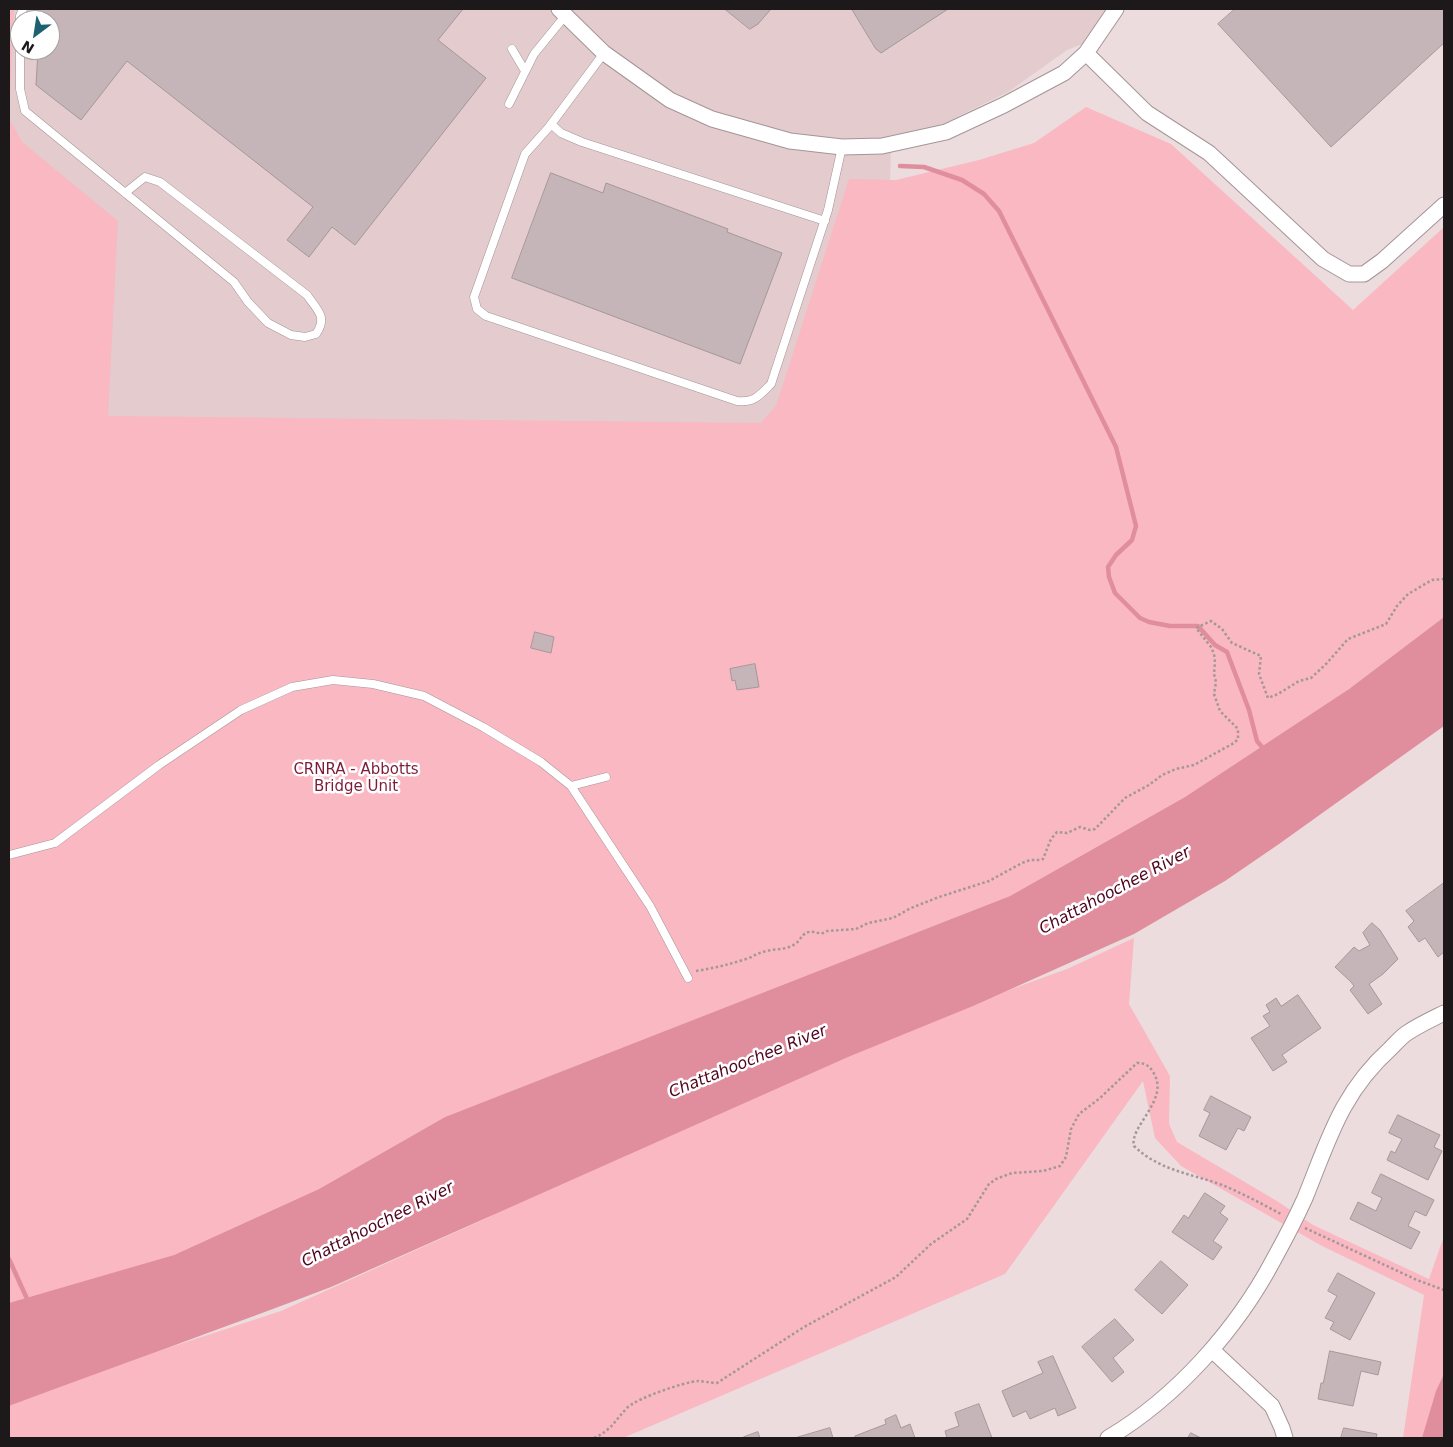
<!DOCTYPE html>
<html>
<head>
<meta charset="utf-8">
<style>
  body { margin:0 }
  #map { position:relative; width:1453px; height:1447px; overflow:hidden; background:#ecdcde; font-family:"DejaVu Sans",sans-serif }
  canvas { display:block }
  .frame { position:absolute; inset:0; border:10px solid #1d1819; pointer-events:none }
  .north { position:absolute; left:10px; top:10px; width:50px; height:50px; box-sizing:border-box; background:#fff; border:1px solid #a5a3a3; border-radius:50%; rotate:211deg; font-size:14px; font-weight:700; line-height:20px; text-align:center; color:#1d1819 }
  .north::after { content:''; display:block; margin:auto; width:18px; height:22px; background:#1d6273; clip-path:polygon(50% 0,100% 100%,50% 72%,0 100%) }
</style>
</head>
<body>
<div id="map">
<canvas width="1453" height="1447"></canvas>
<div class="frame"></div>
<div class="north">N</div>
</div>
<script>
const ctx = document.querySelector('canvas').getContext('2d');
ctx.lineJoin = 'round';
function fill(path, color) {
  ctx.fillStyle = color;
  ctx.fill(path, 'evenodd');
}
function stroke(path, color, width, dash) {
  ctx.strokeStyle = color;
  ctx.lineWidth = width;
  ctx.lineCap = dash ? 'butt' : 'round';
  ctx.setLineDash(dash || []);
  ctx.stroke(path);
}
function write(font, color, halo, rows, align = 'center') {
  ctx.font = font + ' "DejaVu Sans",sans-serif';
  ctx.lineWidth = 5;
  ctx.setLineDash([]);
  ctx.textBaseline = 'middle';
  ctx.strokeStyle = halo;
  ctx.fillStyle = color;
  for (const [text, x, y, turn = 0] of rows) {
    ctx.save();
    ctx.translate(x, y);
    ctx.rotate((+turn || 0) * Math.PI / 180);
    ctx.textAlign = isNaN(turn) ? turn : align;
    if (halo) ctx.strokeText(text, 0, 0);
    ctx.fillText(text, 0, 0);
    ctx.restore();
  }
}
fill(new Path2D(`
  M9,9H1108L1092,40L1067,50L1008,92L947,122L891,145L884,435L9,425ZM20,20H50V50H20Z`), '#e3cbce');
fill(new Path2D(`
  M9,9H14L9,118L22,142L118,221L108,416L761,423L776,406L849,179L896,180L979,160L1034,143L1086,107L1171,144L1353,310L1444,227V617L1349,689L1185,797L1010,896L445,1117L319,1189L174,1255L9,1305Z
  M1134,938L1129,1004L1170,1076L1169,1124L1177,1142L1277,1201L1313,1225L1429,1279L1444,1236V1438H1403L1424,1295L1322,1246L1181,1166L1155,1138L1143,1081L1005,1274L623,1438H9V1406L110,1367L281,1311L487,1218L700,1102L1067,969Z`), '#fab8c3');
fill(new Path2D(`
  M1444,617V726L1279,844L1225,881L1134,934L973,1006L848,1057L331,1287C224,1328 116,1366 9,1406V1303L174,1255L319,1189L445,1117L1010,896L1185,797L1349,689Z
  M1444,1374V1438H1422L1436,1391Z`), '#e08e9d');
stroke(new Path2D(`
  M900,166L924,167L962,180L984,194L999,211L1116,447L1136,526L1132,540L1116,555L1108,567L1109,577L1115,593L1140,618L1149,622L1170,626H1198L1215,645L1227,652L1249,710L1257,741L1262,747
  M9,1259L28,1301`), '#e08e9d', 4.5);
const building = new Path2D(`
  M39,9H463L438,40L486,78L355,245L332,227L309,257L287,240L313,207L127,61L81,120L36,85L38,50H50V20H39Z
  M725,9H771L758,24L750,29Z
  M852,9H948L881,53L876,49Z
  M1235,9H1444V43L1331,147L1218,24Z
  M551,173L603,193L606,183L728,229L727,232L782,253L740,364L512,278Z
  M535,632L554,637L551,653L531,648Z
  M755,664L759,687L737,690L735,680L732,681L730,669Z
  M1444,883V952L1438,957L1425,938L1419,942L1408,927L1414,921L1406,911Z
  M1372,923L1380,930L1398,959L1383,974L1369,984L1382,1004L1368,1014L1350,990L1354,986L1351,982L1335,967L1354,947L1359,951L1370,945L1363,933Z
  M1298,995L1321,1028L1282,1055L1287,1062L1273,1071L1251,1038L1270,1026L1263,1016L1270,1012L1266,1005L1276,998L1281,1006Z
  M1211,1096L1251,1117L1244,1131L1238,1128L1226,1150L1199,1136L1210,1113L1204,1110Z
  M1398,1115L1440,1135L1434,1147L1442,1151L1428,1180L1387,1160L1391,1151L1395,1153L1402,1139L1389,1133Z
  M1381,1174L1434,1200L1426,1216L1415,1211L1408,1226L1420,1232L1411,1249L1350,1219L1358,1202L1376,1211L1382,1198L1372,1193Z
  M1205,1193L1225,1206L1220,1213L1228,1219L1213,1241L1222,1247L1213,1260L1172,1232L1184,1215L1188,1218Z
  M1161,1261L1188,1285L1162,1314L1135,1290Z
  M1338,1273L1375,1293L1350,1340L1330,1329L1334,1322L1325,1318L1337,1296L1328,1291Z
  M1115,1319L1134,1340L1113,1358L1124,1372L1112,1382L1082,1347Z
  M1330,1351L1381,1362L1378,1375L1361,1371L1353,1406L1318,1399L1321,1383H1323Z
  M1053,1356L1076,1408L1058,1416L1055,1408L1030,1419L1026,1411L1013,1417L1002,1391L1043,1373L1038,1362Z
  M979,1404L992,1438H947L945,1431L959,1426L955,1413Z
  M896,1415L901,1428L910,1424L915,1438H855V1436L886,1424L885,1420Z
  M830,1428L833,1438H795Z
  M1344,1428L1377,1434L1376,1438H1341Z
  M758,1432L760,1438H745L744,1437Z
  M1191,1433L1201,1438H1188Z`);
fill(building, '#c5b5b8');
stroke(building, '#a69799', 1);
const service = new Path2D(`
  M23,9L20,16V89L25,111L234,282L248,302L268,323L291,335L305,337L316,334C328,317 317,310 307,295L160,182L145,177L125,193
  M512,49L525,71
  M604,53L549,127L525,154L474,297L477,309L486,316L737,401C754,403 759,396 771,384L828,210L842,147
  M509,104L534,54L565,16
  M551,124L561,133L582,142L825,221
  M571,786L606,777
  M9,855L55,843L159,765L241,710L292,687L333,680L373,684L424,696L483,727L541,762L571,786L650,906L688,978`);
const minor = new Path2D(`
  M559,9L604,53L670,100L712,119L790,141L842,147L882,146L946,132L1004,105L1064,73L1086,53L1116,9
  M1086,53L1147,113L1209,153L1323,259L1349,274H1364L1382,261L1444,205
  M1212,1350L1272,1406L1282,1428L1285,1438
  M1108,1438C1177,1397 1237,1329 1274,1259C1285,1239 1296,1218 1305,1198C1329,1139 1341,1093 1391,1048C1396,1043 1401,1037 1407,1033C1419,1025 1432,1019 1444,1013`);
stroke(service, '#a49597', 9);
stroke(minor, '#a49597', 17);
stroke(new Path2D(`
  M696,971C715,968 731,964 749,958C754,956 758,953 763,952C771,949 781,950 789,947C805,942 799,926 821,934L827,931L856,929L868,923L893,918L911,908L939,897L989,881L1022,863L1030,860H1041L1043,859L1051,839L1057,832L1067,833L1080,827L1090,830L1095,829L1125,798L1149,785L1162,775L1176,769L1194,765L1234,743L1238,739V729L1220,711L1214,694L1216,682L1214,674L1215,662L1214,654L1211,647L1196,628L1211,621L1222,629L1232,643L1261,656L1259,674L1268,698L1278,694L1299,681L1311,678L1327,663L1348,639L1386,624L1397,606L1408,594L1432,580L1444,579
  M1305,1228L1417,1280L1444,1290
  M594,1438C612,1430 615,1420 628,1407C638,1398 684,1382 698,1381C704,1381 710,1383 717,1383L804,1327L896,1277L931,1244L967,1219L989,1184L996,1179L1012,1173L1043,1171L1060,1166L1066,1157L1071,1129L1079,1114L1100,1098L1137,1063C1144,1063 1149,1065 1153,1072C1171,1099 1129,1126 1134,1146C1160,1171 1190,1173 1222,1185C1242,1193 1262,1204 1281,1214`), '#a39798', 2.5, [2.5, 2.5]);
stroke(service, '#fff', 8);
stroke(minor, '#fff', 15);
write('15px', '#7d1c3a', '#fff', [
  ["CRNRA - Abbotts",356,770],
  ["Bridge Unit",356,787]
]);
write('italic 16px', '#50051f', '#fff', [
  ["Chattahoochee River",1115,891,-28],
  ["Chattahoochee River",748,1062,-22],
  ["Chattahoochee River",378,1225,-27]
]);
</script>
</body>
</html>
